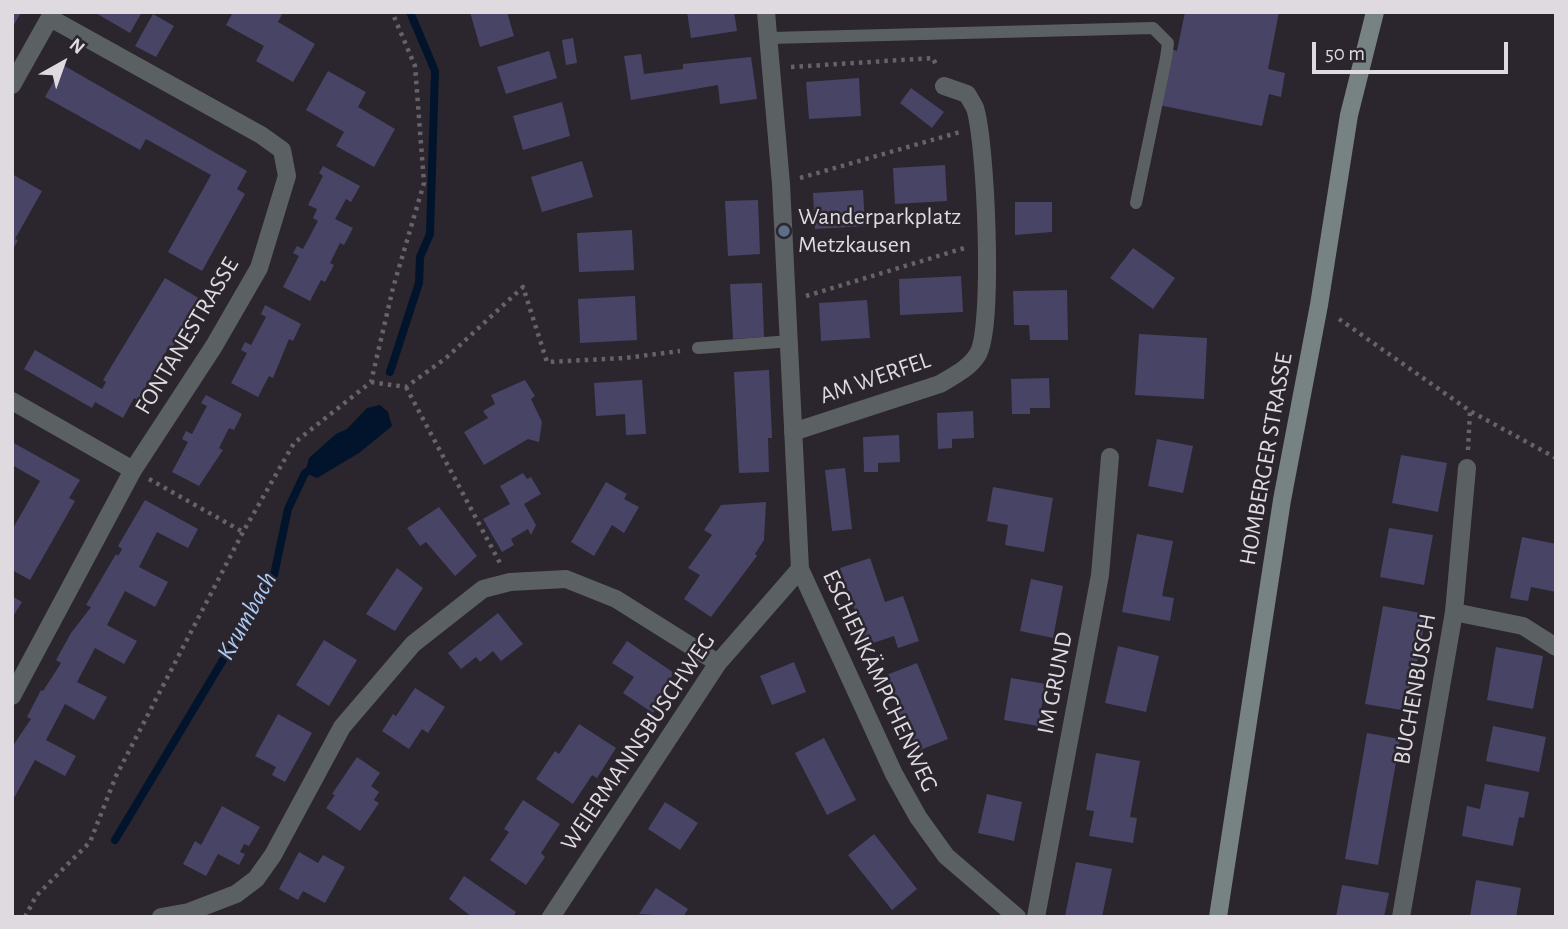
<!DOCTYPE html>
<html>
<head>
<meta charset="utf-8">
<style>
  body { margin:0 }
  #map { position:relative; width:1568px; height:929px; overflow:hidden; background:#2b252e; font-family:"Alegreya Sans",sans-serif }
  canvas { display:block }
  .frame { position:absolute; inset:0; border:14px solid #dedae0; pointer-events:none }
  .north { position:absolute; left:28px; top:28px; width:70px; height:70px; -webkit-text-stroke:5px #2b252e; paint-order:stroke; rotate:40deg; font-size:19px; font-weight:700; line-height:28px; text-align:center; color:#dedae0 }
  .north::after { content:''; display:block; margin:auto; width:24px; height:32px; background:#dedae0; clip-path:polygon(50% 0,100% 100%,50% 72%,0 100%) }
  .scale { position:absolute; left:1312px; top:42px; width:196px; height:32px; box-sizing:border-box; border:4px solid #dedae0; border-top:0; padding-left:9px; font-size:21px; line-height:24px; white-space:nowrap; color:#dedae0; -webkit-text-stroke:5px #2b252e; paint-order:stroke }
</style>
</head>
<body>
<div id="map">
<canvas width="1568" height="929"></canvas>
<div class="frame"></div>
<div class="north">N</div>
<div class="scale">50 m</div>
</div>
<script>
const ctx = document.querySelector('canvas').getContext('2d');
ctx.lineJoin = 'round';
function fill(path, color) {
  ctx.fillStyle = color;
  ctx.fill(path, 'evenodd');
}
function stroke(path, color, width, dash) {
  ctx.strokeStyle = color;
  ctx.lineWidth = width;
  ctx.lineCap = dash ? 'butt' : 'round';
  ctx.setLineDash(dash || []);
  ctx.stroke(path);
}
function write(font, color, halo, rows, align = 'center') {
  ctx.font = font + ' "Alegreya Sans",sans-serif';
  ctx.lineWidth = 5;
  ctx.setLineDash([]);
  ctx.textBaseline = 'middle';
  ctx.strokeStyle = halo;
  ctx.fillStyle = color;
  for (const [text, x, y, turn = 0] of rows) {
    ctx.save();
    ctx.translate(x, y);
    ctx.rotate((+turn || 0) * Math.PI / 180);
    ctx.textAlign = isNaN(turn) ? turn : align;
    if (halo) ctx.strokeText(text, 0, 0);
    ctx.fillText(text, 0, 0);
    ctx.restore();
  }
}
fill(new Path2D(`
  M380,405L388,412L392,426L359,453L317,478L305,473L309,458L336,434L347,429L367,408Z`), '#01142c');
stroke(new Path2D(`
  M390,372L419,283L420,257L430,234L435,71L410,12
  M115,840L274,575L288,509L305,473L311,469`), '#01142c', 8);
fill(new Path2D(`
  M12,12L20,14L12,28Z
  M94,12H142L130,33Z
  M233,12H283L278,22L315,44L293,82L256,61L264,46L226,25Z
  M470,12H507L514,36L480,47Z
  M687,12H734L737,31L691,38Z
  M1185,12H1279L1268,69L1285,73L1281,97L1269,94L1262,126L1159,105L1171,49L1177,51Z
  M153,14L174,26L156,57L135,46Z
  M573,38L577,63L566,65L562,40Z
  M549,51L557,78L506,94L497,67Z
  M641,54L644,74L683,69V64L751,57L757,99L720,104L718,85L631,100L624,56Z
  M63,65L247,171L237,189L245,194L202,271L168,252L211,175L146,139L140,150L45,97Z
  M328,71L366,92L358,107L395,129L374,167L336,146L344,132L306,110Z
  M859,78L861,116L809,119L806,82Z
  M911,88L944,112L932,128L900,103Z
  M562,102L570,136L523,150L513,116Z
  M582,161L593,197L542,212L531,177Z
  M945,165L947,201L895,204L893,168Z
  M323,166L360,186L351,202L346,199L335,219L353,228L344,245L340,243L330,263L334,265L325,282L321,280L310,301L283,287L299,256L293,253L297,246L303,249L318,221L313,218L317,209L308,205L323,176L319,173Z
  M12,174L42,191L15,239L18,240L12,251Z
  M863,190L865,226L815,229L813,193Z
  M758,200L760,254L728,256L725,201Z
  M1015,202H1052V232L1015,235Z
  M632,230L634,270L579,272L577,233Z
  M1133,248L1175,278L1153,309L1110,278Z
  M961,276L963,312L900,315L899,279Z
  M165,278L200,299L170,351L167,350L138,400L134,398L123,418L95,402L92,408L24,369L35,350L102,389L106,382L103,380Z
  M762,283L764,337L733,339L730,284Z
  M1067,290L1068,340H1030L1029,325H1014L1013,291Z
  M635,296L637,340L580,343L578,299Z
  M867,300L870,338L821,341L819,303Z
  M265,305L301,324L293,341L289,339L273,378L269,376L258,397L231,383L247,353L241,350L245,342L251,345L266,317L261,314Z
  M1139,334L1207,338L1204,399L1135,395Z
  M769,370L772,438H768L769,472L739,473L734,372Z
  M1049,378L1050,408H1030V414H1012L1011,379Z
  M525,380L535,396L531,399L542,422L539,442L528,439L484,465L464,432L488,418L483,411L495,404L491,395Z
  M642,380L646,434L626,435L625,414L596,416L594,383Z
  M206,395L242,414L234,430L229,428L219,448L223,450L199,486L172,472L188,442L182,439L186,431L192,434L207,406L201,403Z
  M973,411L974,438L952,439V448L938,449L937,413Z
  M899,435L900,462L878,463V472H864L863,437Z
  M1157,439L1193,446L1183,493L1148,486Z
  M12,442L80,480L69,498L75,501L30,580L12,570V530L40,481L12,465Z
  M1401,455L1447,463L1438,512L1392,503Z
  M845,468L852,529L832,531L825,470Z
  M523,473L527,479L531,477L541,494L524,504L536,525L531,535L528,529L511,539L514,545L502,552L483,519L510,504L500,486Z
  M606,482L627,494L624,499L639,507L624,533L612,525L594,556L571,542Z
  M993,487L1053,498L1044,552L1005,545L1008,525L987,521Z
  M145,500L198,529L188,548L157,532L139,567L168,582L155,607L125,591L107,625L137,641L124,664L95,648L77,682L107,697L94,720L65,704L46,740L76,756L65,776L35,760L14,798L12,747L31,719L27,717L41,690L43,691L61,663L56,660L71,633L91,607L86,605L116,554L118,556L122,549L118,546Z
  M766,502L764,540L755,554L757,556L711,617L684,599L700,575L688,568L712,535L704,530L721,505Z
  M439,507L477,556L455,576L426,542L420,546L407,528Z
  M1389,528L1433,535L1424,585L1380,577Z
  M1137,534L1173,541L1162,596L1174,598L1170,621L1122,612Z
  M1522,537L1556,544V592L1531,587L1528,601L1510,598Z
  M870,558L885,602L903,596L919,641L898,648L894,636L867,645L840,568Z
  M397,568L423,588L395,631L366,614Z
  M1031,579L1063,586L1053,638L1020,631Z
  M12,596L22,602L12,618Z
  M1383,606L1426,614L1408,711L1365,704Z
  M498,613L523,644L501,661L493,651L480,662L476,657L461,669L448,653Z
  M324,640L357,660L329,706L296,685Z
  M627,641L674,673L660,693L665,696L653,713L623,693L634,677L612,663Z
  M1118,646L1159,656L1146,712L1105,703Z
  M1496,647L1543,656L1533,709L1487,700Z
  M794,662L806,692L772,705L760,676Z
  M917,663L948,739L915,752L884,676Z
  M1011,678L1046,684L1038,726L1004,720Z
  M415,688L445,707L428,733L422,729L409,749L382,731L393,714L396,716Z
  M278,714L312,733L285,782L272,775L276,767L255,756Z
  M579,724L616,748L597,778L592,775L573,804L536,779L555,751L559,754Z
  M1493,726L1546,737L1539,772L1486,761Z
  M1367,733L1400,739L1378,865L1345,859Z
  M824,738L856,800L827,815L795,753Z
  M1096,753L1140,761L1130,817L1137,818L1133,843L1089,836L1094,811L1086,810Z
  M357,757L380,773L371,786L379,792L374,800L379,803L360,831L326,808L335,795L332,794Z
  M1485,784L1529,792L1524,818L1519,817L1513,846L1462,836L1467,806L1480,809Z
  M987,794L1022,802L1014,841L978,833Z
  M523,800L560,824L541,853L545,857L526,885L490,860L509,832L504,829Z
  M665,802L698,823L680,850L648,829Z
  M222,806L260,827L249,846L244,844L240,852L245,854L239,865L218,854L206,876L183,864L195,841L201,845Z
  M874,834L917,889L892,910L848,855Z
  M299,852L318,863L323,855L345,867L325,903L303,891L298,900L279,889Z
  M1076,862L1112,869L1102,917L1065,916Z
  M464,876L516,912L513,917H472L449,899Z
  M1476,880L1521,888L1516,917L1470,916Z
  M1342,885L1389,893L1384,917H1336Z
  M656,888L688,909L683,917L639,914Z`), '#484466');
stroke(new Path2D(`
  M791,67L933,58L937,67
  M800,178L960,132
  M806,296L968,247
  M1339,319L1470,411L1556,458
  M371,382L406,387L446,358L523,287L547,362L625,358L680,351
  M406,387L501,565
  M1468,450L1470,411
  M149,479L243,532
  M25,917L36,896L90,842L116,776L243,532L294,443L371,382L393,288L424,183L415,66L392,12`), '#676169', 4.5, [3.5, 5]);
stroke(new Path2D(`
  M770,38L1153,28L1168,43L1166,58L1136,203
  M698,348L791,341`), '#5b6162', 12);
stroke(new Path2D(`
  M766,12L781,184L800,569L894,774L918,817L946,856L1017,917
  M12,85L53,12
  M12,401L133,470
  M793,432L940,384C953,376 969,369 978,354C994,326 986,142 975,108C973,104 970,99 967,94L944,86
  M1454,612L1523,626L1556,647
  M12,696L133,470L214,346L259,268L287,176L282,150L261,135L52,19
  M161,917L189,912L236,894L256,879L273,855L342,727L413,644L483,589L510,582L566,579L616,599L718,663
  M551,917L718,663L800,569
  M1036,917L1100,575L1110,457
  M1401,917L1454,612L1467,468`), '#5b6162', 18);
stroke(new Path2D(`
  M1218,917L1282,500L1319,305L1349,115L1375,12`), '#778283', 18);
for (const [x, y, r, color] of [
  [784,231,7,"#5c6f8a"]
]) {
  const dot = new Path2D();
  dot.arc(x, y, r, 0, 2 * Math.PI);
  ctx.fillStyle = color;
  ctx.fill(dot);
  stroke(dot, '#2b252e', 2.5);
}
write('24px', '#dedae0', '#2b252e', [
  ["Wanderparkplatz",798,217],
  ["Metzkausen",798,245]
], 'left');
write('24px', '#dedae0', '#2b252e', [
  ["FONTANESTRASSE",187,336,-59],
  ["AM WERFEL",875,378,-19],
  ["HOMBERGER STRASSE",1266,459,-80],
  ["ESCHENKÄMPCHENWEG",880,681,65],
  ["IM GRUND",1055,683,-79],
  ["BUCHENBUSCH",1415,689,-80],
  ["WEIERMANNSBUSCHWEG",638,742,-56]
]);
write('italic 26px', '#a9cbf4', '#2b252e', [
  ["Krumbach",247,616,-61]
]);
</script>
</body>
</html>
